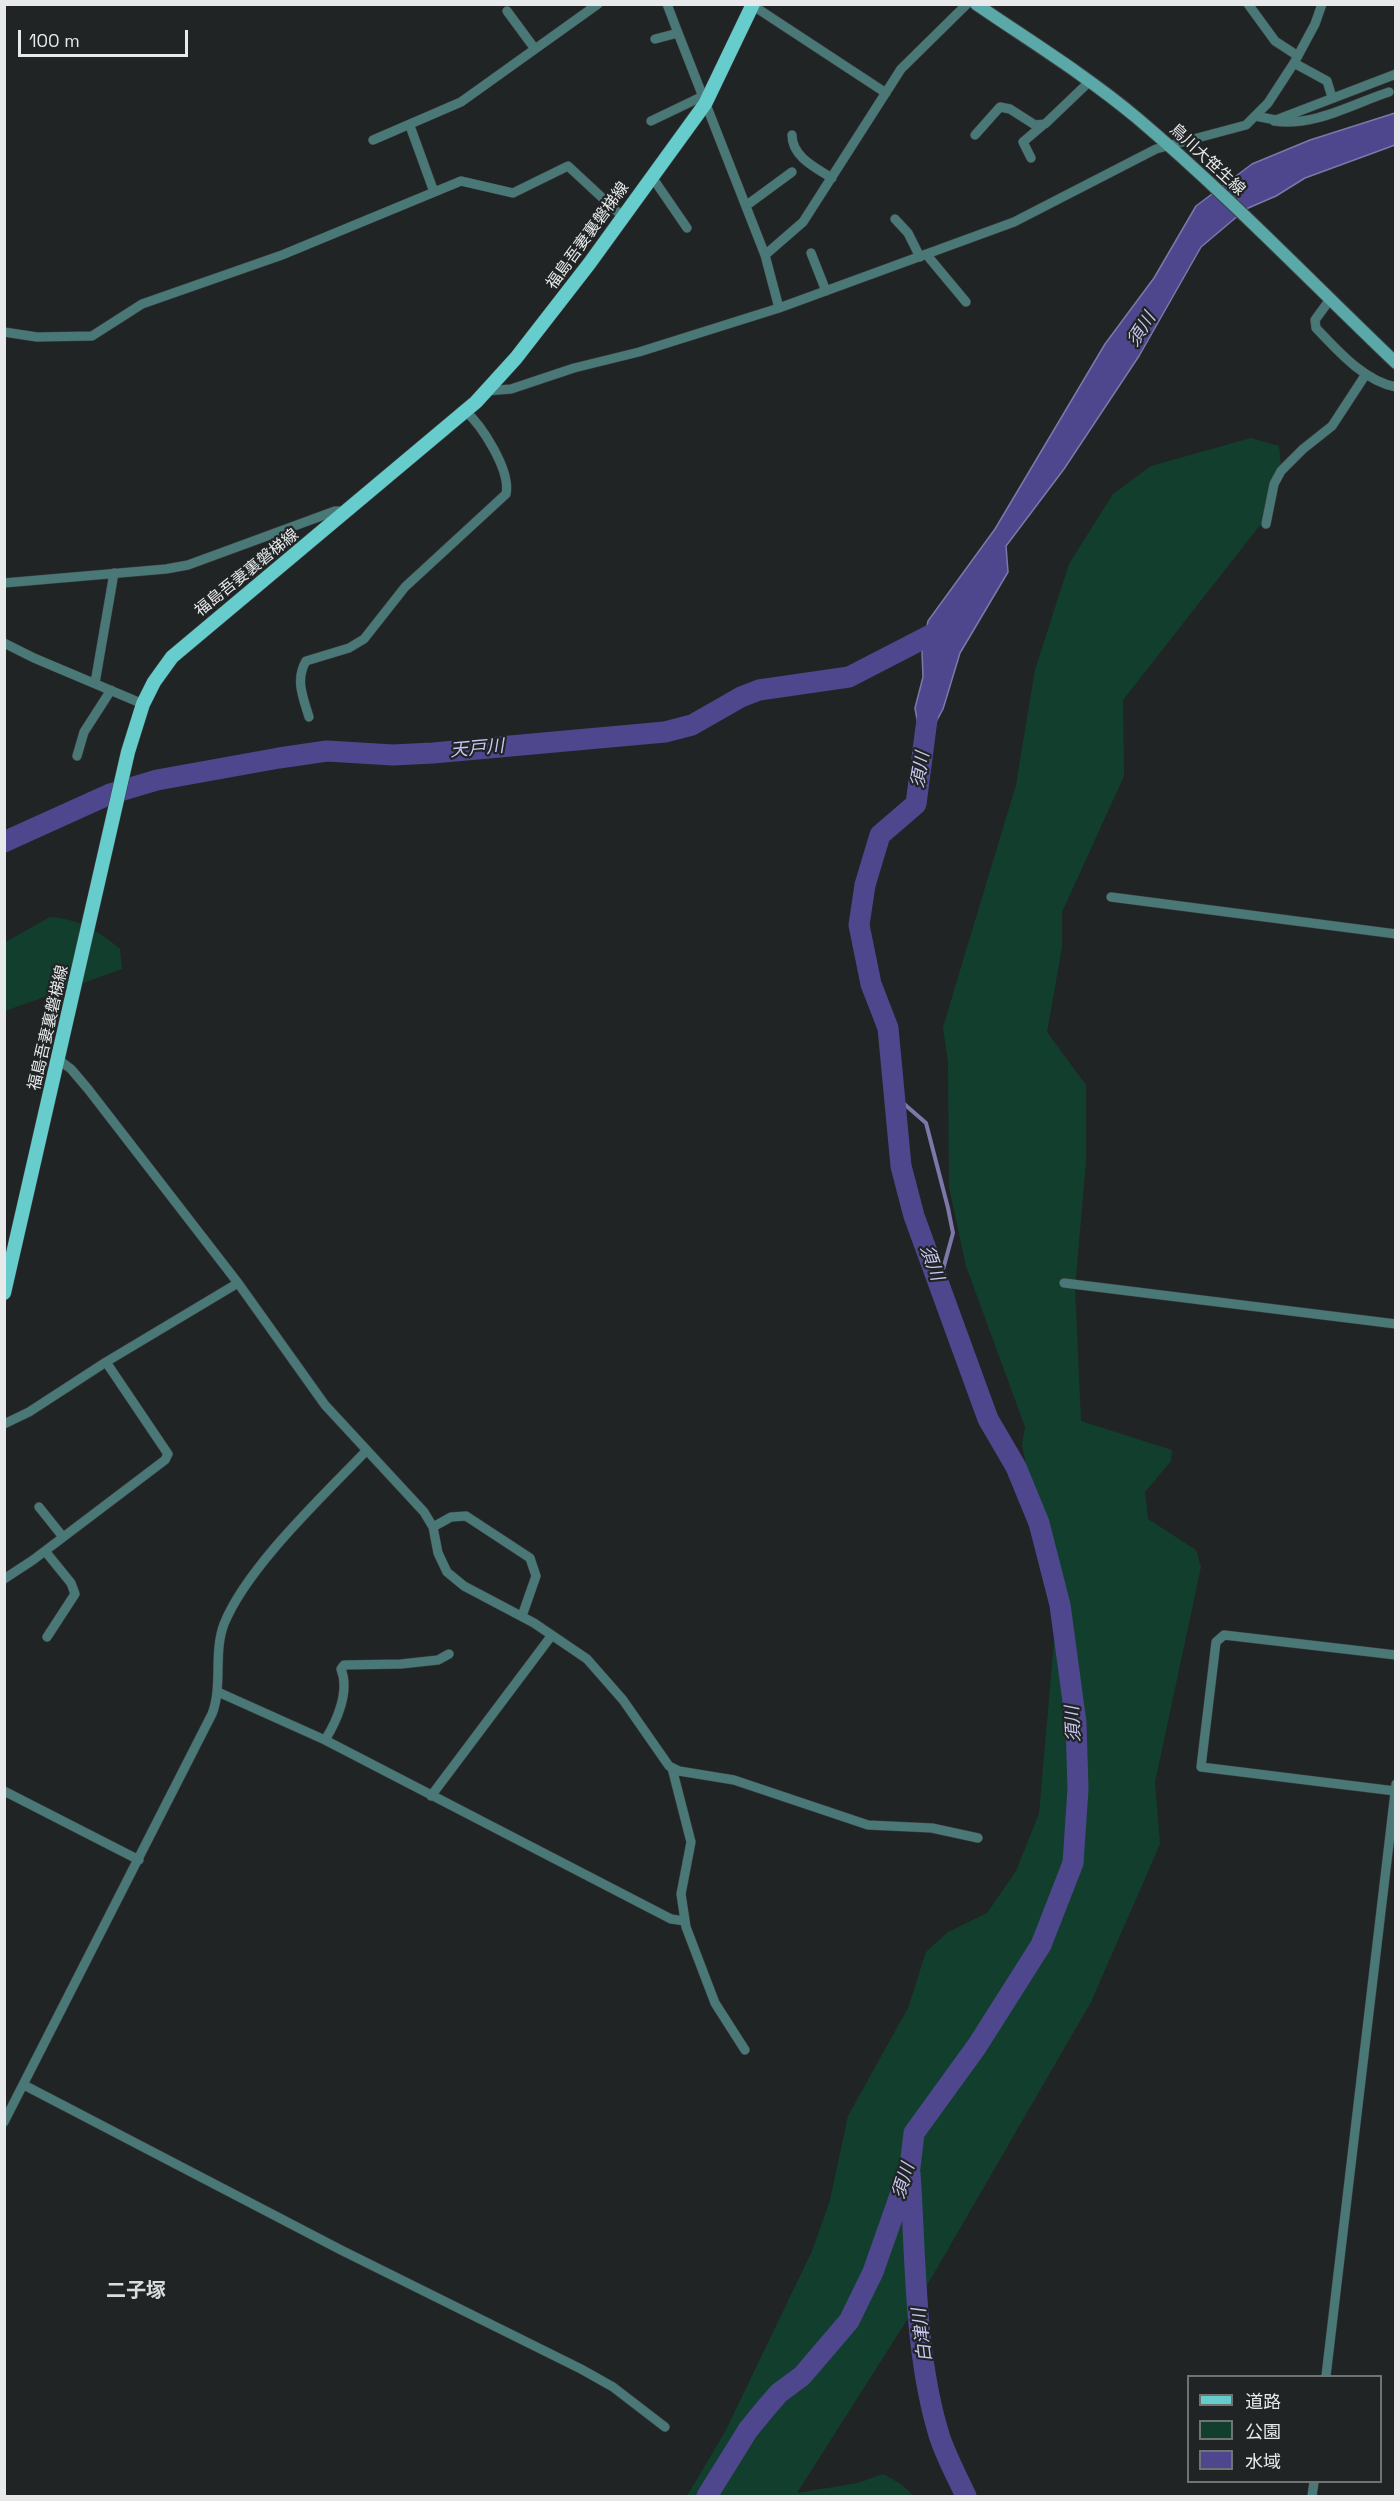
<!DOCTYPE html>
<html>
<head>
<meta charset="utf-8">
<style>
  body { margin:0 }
  #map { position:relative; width:1400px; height:2501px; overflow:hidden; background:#212425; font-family:"Space Grotesk","Noto Sans JP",sans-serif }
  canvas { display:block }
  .frame { position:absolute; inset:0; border:6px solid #e7e9ea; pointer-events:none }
  .legend { position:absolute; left:1187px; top:2375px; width:195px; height:108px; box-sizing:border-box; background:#212425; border:2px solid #707374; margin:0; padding:8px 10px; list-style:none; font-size:18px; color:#e7e9ea }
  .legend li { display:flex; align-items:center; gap:12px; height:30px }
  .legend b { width:30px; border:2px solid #707374 }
  .scale { position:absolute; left:18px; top:30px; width:170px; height:27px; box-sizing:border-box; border:3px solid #e7e9ea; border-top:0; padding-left:8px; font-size:18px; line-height:21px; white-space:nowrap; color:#e7e9ea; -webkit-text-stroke:4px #212425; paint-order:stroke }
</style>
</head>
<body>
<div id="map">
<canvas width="1400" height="2501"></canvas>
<div class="frame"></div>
<ul class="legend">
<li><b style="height:8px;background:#66cdcc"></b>道路</li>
<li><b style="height:16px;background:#123f2d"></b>公園</li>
<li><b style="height:16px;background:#4f478e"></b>水域</li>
</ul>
<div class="scale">100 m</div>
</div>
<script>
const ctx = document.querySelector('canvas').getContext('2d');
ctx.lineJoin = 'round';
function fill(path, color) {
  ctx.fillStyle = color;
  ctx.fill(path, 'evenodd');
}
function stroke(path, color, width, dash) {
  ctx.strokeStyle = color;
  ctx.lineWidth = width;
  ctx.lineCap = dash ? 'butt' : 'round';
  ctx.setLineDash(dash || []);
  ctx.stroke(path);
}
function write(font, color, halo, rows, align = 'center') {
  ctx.font = font + ' "Space Grotesk","Noto Sans JP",sans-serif';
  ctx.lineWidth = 4.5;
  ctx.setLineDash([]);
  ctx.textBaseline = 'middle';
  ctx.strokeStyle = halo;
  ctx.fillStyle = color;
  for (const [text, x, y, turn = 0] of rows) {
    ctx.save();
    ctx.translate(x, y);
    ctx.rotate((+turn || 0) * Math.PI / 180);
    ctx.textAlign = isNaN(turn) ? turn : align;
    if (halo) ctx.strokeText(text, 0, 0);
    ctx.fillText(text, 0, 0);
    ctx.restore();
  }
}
fill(new Path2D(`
  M1251,438L1279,446L1281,467L1264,520L1123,700L1124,776L1062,912V947L1047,1032L1086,1085V1162L1075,1288L1081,1421L1172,1450L1171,1461L1145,1492L1148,1519L1196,1550L1201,1567L1155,1782L1160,1844L1091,2002L907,2320L797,2493L858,2483L883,2474L901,2484L914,2496H687L725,2432L813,2249L830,2200L848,2116L908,2008L926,1952L948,1932L987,1913L1016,1871L1039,1814L1057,1607L1022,1445L1025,1427L966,1266L949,1187L948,1062L943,1027L1016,785L1035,670L1069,564L1113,494L1151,466Z
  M50,917C78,919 99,931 120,949L122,969L5,1011L4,943Z`), '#123f2d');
const water = new Path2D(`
  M1395,113V145L1305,178L1276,196L1246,209L1201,247L1139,356L1064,469L1006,546L1008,572L960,653L943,709L922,748L915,708L923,677L922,652L928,621L995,529L1105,344L1154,278L1196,206L1252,164L1310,140Z`);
fill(water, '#4f478e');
stroke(water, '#7d78aa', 1.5);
stroke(new Path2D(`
  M895,1096L926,1123L948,1208L953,1233L939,1284`), '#7d78aa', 4);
stroke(new Path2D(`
  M4,842L110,794L157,780L279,758L327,751L393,755L433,753L665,732L692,725L741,697L759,690L849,677L942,629
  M910,2173C916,2259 914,2356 940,2438C947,2458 957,2477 966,2496
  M707,2496L748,2430L766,2408L779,2393L802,2376L849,2321L873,2272L910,2167L914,2133L977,2046L1041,1945L1073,1863L1078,1789L1076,1723L1060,1605L1039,1523L1016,1467L988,1419L914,1216L901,1166L888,1028L871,984L859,925L865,885L880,835L916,804L928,712`), '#4f478e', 21);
const street = new Path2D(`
  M1248,4L1275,41L1298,56
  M752,5L886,93
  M507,11L535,49
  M678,33L765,255L779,308
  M655,39L678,33L667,4
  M1294,63L1327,81L1332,97
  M1255,116L1276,120L1396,74
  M651,121L701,97
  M1274,121C1314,127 1352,104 1389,92
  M410,126L434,192
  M792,135C792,157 816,168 832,178
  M975,135L1000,107L1010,109L1035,125L1045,124L1090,81
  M373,140L461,102L598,4
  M1031,158L1023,142L1043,125
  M652,177L687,228
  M747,205L792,172
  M895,219L908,233L920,257
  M811,253L826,291
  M926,254L966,302
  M765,255L803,222L901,69L967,4
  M1331,298L1315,320L1316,328C1338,351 1364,381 1396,387
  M4,332L37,337L92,336L142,304L282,255L461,181L513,193L568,166L623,217
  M486,391L511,389L574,368L639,352L779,308L1014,222L1156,149L1246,125L1268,103L1294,63L1315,24L1322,4
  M1266,524L1274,484L1281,471L1303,449L1332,426L1366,374
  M4,583L166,569L188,565L335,511H346
  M4,643L34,658L143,704
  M95,683L114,573
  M309,717C303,697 295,680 306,661L349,648L364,639L405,587L506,494C511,471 482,425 465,411
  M77,756L84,732L111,690
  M1111,897L1396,934
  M59,1060L71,1069L88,1089L238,1283L325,1405L424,1512L433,1527L438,1553L447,1572L464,1586L534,1623L587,1659L623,1700L669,1766L679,1771L734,1780L868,1825L932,1828L978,1838
  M1064,1283L1396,1324
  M4,1424L29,1412L106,1362L238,1283
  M39,1507L63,1537
  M433,1527L451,1517L466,1516L530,1558L536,1576L522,1616
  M45,1551L71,1583L75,1594L47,1637
  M4,1579L33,1560L165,1460L168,1454L106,1362
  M218,1692L325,1740L671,1919L685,1921
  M325,1740C337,1721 350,1691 341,1669L344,1665L401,1664L438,1660L449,1654
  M672,1768L691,1842L681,1894L686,1927L715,2003L745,2050
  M4,1791L139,1860
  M1395,1791L1201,1767L1216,1642L1224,1635L1396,1655
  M431,1796L552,1635
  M24,2085L341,2250L581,2369L613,2387L665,2427
  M4,2122L212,1714C223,1686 213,1653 224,1624C247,1567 323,1496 366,1451
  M1326,2376L1396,1784
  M1312,2496L1314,2482`);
const secondary = new Path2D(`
  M976,4C1030,41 1087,76 1137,118C1228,195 1310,281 1396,363`);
const primary = new Path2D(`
  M4,1293L128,752L143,704L154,682L172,657L476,402L516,358L589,264L705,104L753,4`);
stroke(street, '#3d4041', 10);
stroke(secondary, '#3d4041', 14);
stroke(primary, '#3d4041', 15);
stroke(street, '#497877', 9);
stroke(secondary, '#5aa8a7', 12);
stroke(primary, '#66cdcc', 14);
write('16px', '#e7e9ea', '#212425', [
  ["鳥川大笹生線",1207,160,43],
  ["福島吾妻裏磐梯線",588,236,-54],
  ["福島吾妻裏磐梯線",247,573,-39],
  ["福島吾妻裏磐梯線",49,1028,-77]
]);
write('italic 18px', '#c9c8f1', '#212425', [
  ["須川",1142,330,-58],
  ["天戸川",477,749,-5],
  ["須川",921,770,-81],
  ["須川",931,1263,70],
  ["須川",1074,1724,-93],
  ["須川",904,2181,-73],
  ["白津川",923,2335,-97]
]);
write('bold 20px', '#d9ddde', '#212425', [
  ["二子塚",136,2292]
]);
</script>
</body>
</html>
